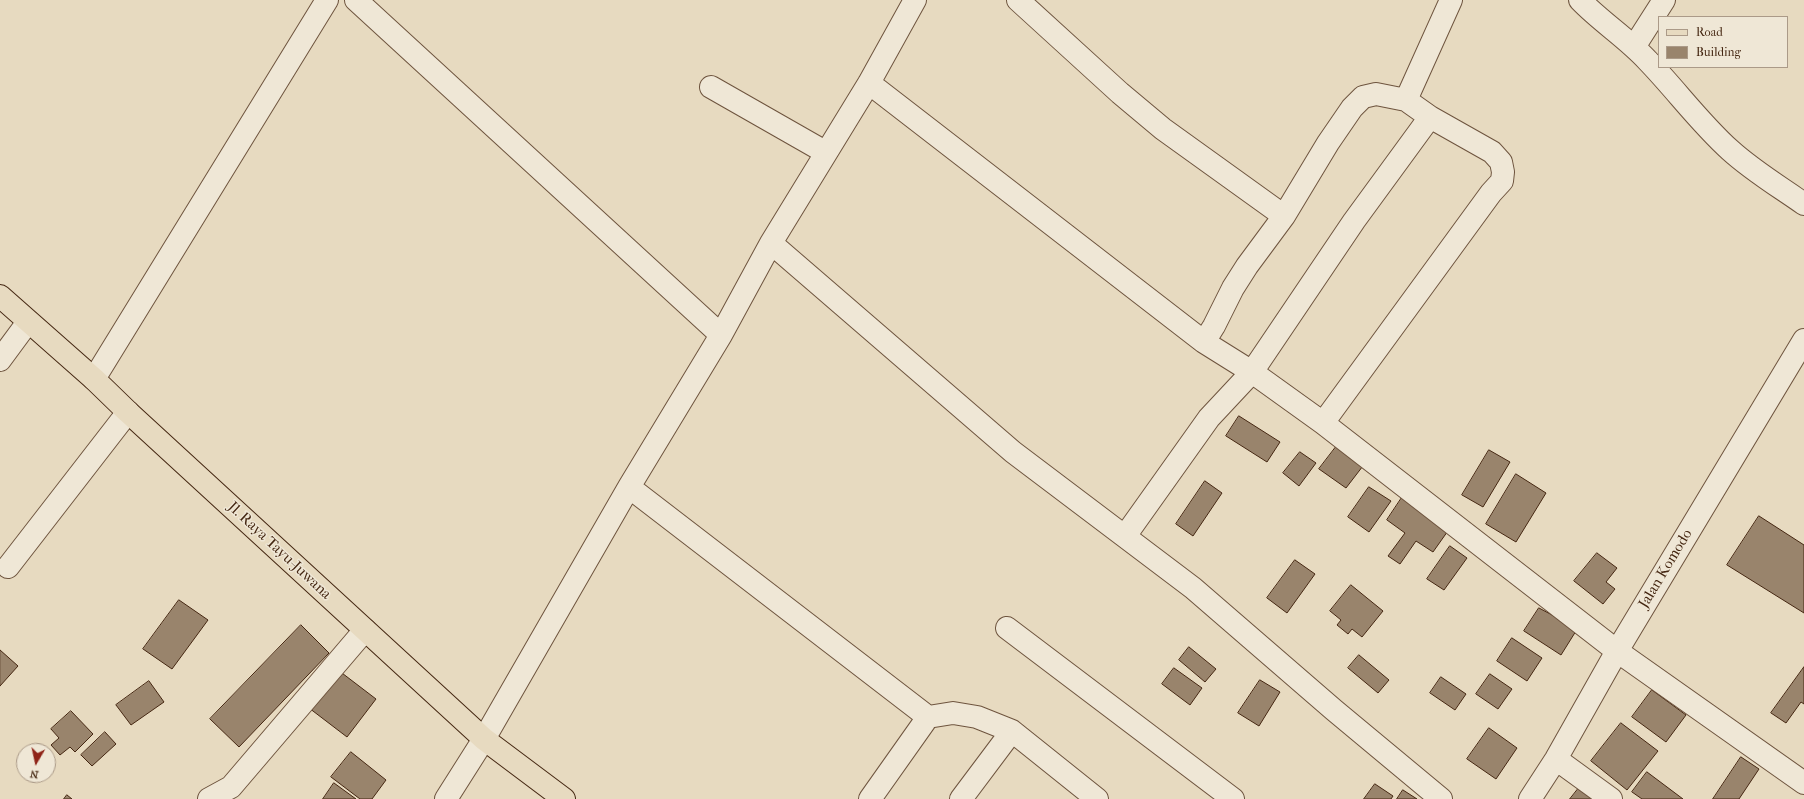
<!DOCTYPE html>
<html>
<head>
<meta charset="utf-8">
<style>
  body { margin:0 }
  #map { position:relative; width:1804px; height:799px; overflow:hidden; background:#e7dac0; font-family:"IM FELL French Canon",serif }
  canvas { display:block }
  .legend { position:absolute; left:1658px; top:16px; width:130px; height:52px; box-sizing:border-box; background:#efe7d6; border:1px solid #ab9a88; margin:0; padding:5px 7px; list-style:none; font-size:12px; color:#452712 }
  .legend li { display:flex; align-items:center; gap:8px; height:20px }
  .legend b { width:20px; border:1px solid #ab9a88 }
  .north { position:absolute; left:16px; top:743px; width:40px; height:40px; box-sizing:border-box; background:#efe7d6; border:1px solid #ab9a88; border-radius:50%; rotate:189deg; font-size:11px; font-weight:700; line-height:16px; text-align:center; color:#452712 }
  .north::after { content:''; display:block; margin:auto; width:14px; height:18px; background:#8f2418; clip-path:polygon(50% 0,100% 100%,50% 72%,0 100%) }
</style>
</head>
<body>
<div id="map">
<canvas width="1804" height="799"></canvas>
<ul class="legend">
<li><b style="height:5px;background:#e7dac0"></b>Road</li>
<li><b style="height:11px;background:#99846c"></b>Building</li>
</ul>
<div class="north">N</div>
</div>
<script>
const ctx = document.querySelector('canvas').getContext('2d');
ctx.lineJoin = 'round';
function fill(path, color) {
  ctx.fillStyle = color;
  ctx.fill(path, 'evenodd');
}
function stroke(path, color, width, dash) {
  ctx.strokeStyle = color;
  ctx.lineWidth = width;
  ctx.lineCap = dash ? 'butt' : 'round';
  ctx.setLineDash(dash || []);
  ctx.stroke(path);
}
function write(font, color, halo, rows, align = 'center') {
  ctx.font = font + ' "IM FELL French Canon",serif';
  ctx.lineWidth = 3;
  ctx.setLineDash([]);
  ctx.textBaseline = 'middle';
  ctx.strokeStyle = halo;
  ctx.fillStyle = color;
  for (const [text, x, y, turn = 0] of rows) {
    ctx.save();
    ctx.translate(x, y);
    ctx.rotate((+turn || 0) * Math.PI / 180);
    ctx.textAlign = isNaN(turn) ? turn : align;
    if (halo) ctx.strokeText(text, 0, 0);
    ctx.fillText(text, 0, 0);
    ctx.restore();
  }
}
const building = new Path2D(`
  M1239,416L1280,442L1267,462L1226,436Z
  M1339,443L1366,462L1346,488L1319,469Z
  M1489,450L1510,462L1483,507L1462,495Z
  M1300,452L1316,463L1299,486L1283,473Z
  M1516,474L1546,493L1516,542L1486,524Z
  M1205,481L1222,493L1193,536L1176,524Z
  M1369,487L1391,501L1369,532L1348,517Z
  M1403,496L1450,528L1433,552L1416,541L1400,564L1388,556L1405,533L1387,520Z
  M1759,516L1804,545V613L1727,565Z
  M1450,546L1467,558L1444,590L1427,579Z
  M1597,553L1617,568L1606,582L1615,589L1603,604L1574,581Z
  M1295,560L1315,574L1287,613L1267,598Z
  M1351,585L1383,611L1362,637L1352,629L1348,634L1337,625L1341,620L1330,611Z
  M179,600L208,620L172,669L143,649Z
  M1539,608L1554,616L1557,612L1576,631L1561,655L1524,631Z
  M301,625L329,653L239,747L210,719Z
  M1512,638L1542,658L1527,681L1497,661Z
  M1189,647L1216,669L1205,682L1179,660Z
  M0,650L18,666L0,686Z
  M1359,655L1389,680L1378,693L1348,668Z
  M1804,667V704L1801,702L1786,723L1771,713Z
  M1174,668L1202,688L1190,705L1162,684Z
  M338,670L376,699L347,737L309,708Z
  M1490,674L1512,689L1498,709L1476,694Z
  M1441,677L1466,694L1455,710L1430,693Z
  M1260,680L1280,692L1259,726L1238,713Z
  M149,681L164,702L131,725L116,705Z
  M1652,690L1686,715L1666,742L1632,717Z
  M71,711L93,734L75,752L70,747L60,755L51,745L59,738L51,729Z
  M1621,723L1658,751L1627,790L1591,761Z
  M1489,728L1517,748L1496,779L1467,759Z
  M105,732L116,744L92,766L81,755Z
  M351,752L386,780L372,799H360L331,777Z
  M1741,757L1759,769L1739,799H1713Z
  M1647,772L1683,799H1642L1632,792Z
  M334,783L356,799H323Z
  M1375,784L1393,796L1391,799H1364Z
  M1582,784L1602,799H1570Z
  M1403,790L1417,799H1397Z
  M67,795L72,799H64Z`);
fill(building, '#99846c');
stroke(building, '#452712', 1);
const minor = new Path2D(`
  M356,0L721,335
  M1018,0L1120,93L1163,129L1284,216
  M1580,0C1601,22 1627,38 1648,61C1676,90 1700,123 1730,150C1753,171 1780,187 1804,204
  M1634,47L1664,0
  M869,83L1204,342L1252,372L1323,423L1617,651L1804,783
  M711,87L825,152
  M771,243L1013,452L1193,588L1334,710L1441,799
  M1204,342L1214,326L1233,288L1247,266L1284,216L1328,143L1352,108L1363,97L1376,94L1406,100L1451,0
  M0,360L28,322
  M94,379L327,0
  M1323,423L1491,193L1502,181L1503,172L1501,162L1492,152L1430,117
  M629,487L928,717L953,713L977,717L1012,731L1097,799
  M1125,536L1209,418L1252,372L1354,221L1430,117L1406,100
  M8,567L128,412
  M1007,628L1233,799
  M1556,759L1611,799
  M209,799L231,787L365,630
  M446,799L484,739L629,487L721,335L771,243L869,83L915,0
  M870,799L928,717
  M961,799L1012,731
  M1530,799L1556,759L1617,651L1804,340`);
const major = new Path2D(`
  M0,296L94,379L128,412L484,739L564,799`);
stroke(minor, '#6e543e', 24);
stroke(major, '#452712', 24);
stroke(minor, '#efe7d6', 22);
stroke(major, '#e7dac0', 22);
write('15px', '#452712', '#efe7d6', [
  ["Jl. Raya Tayu-Juwana",279,551,43],
  ["Jalan Komodo",1666,569,-59]
]);
</script>
</body>
</html>
